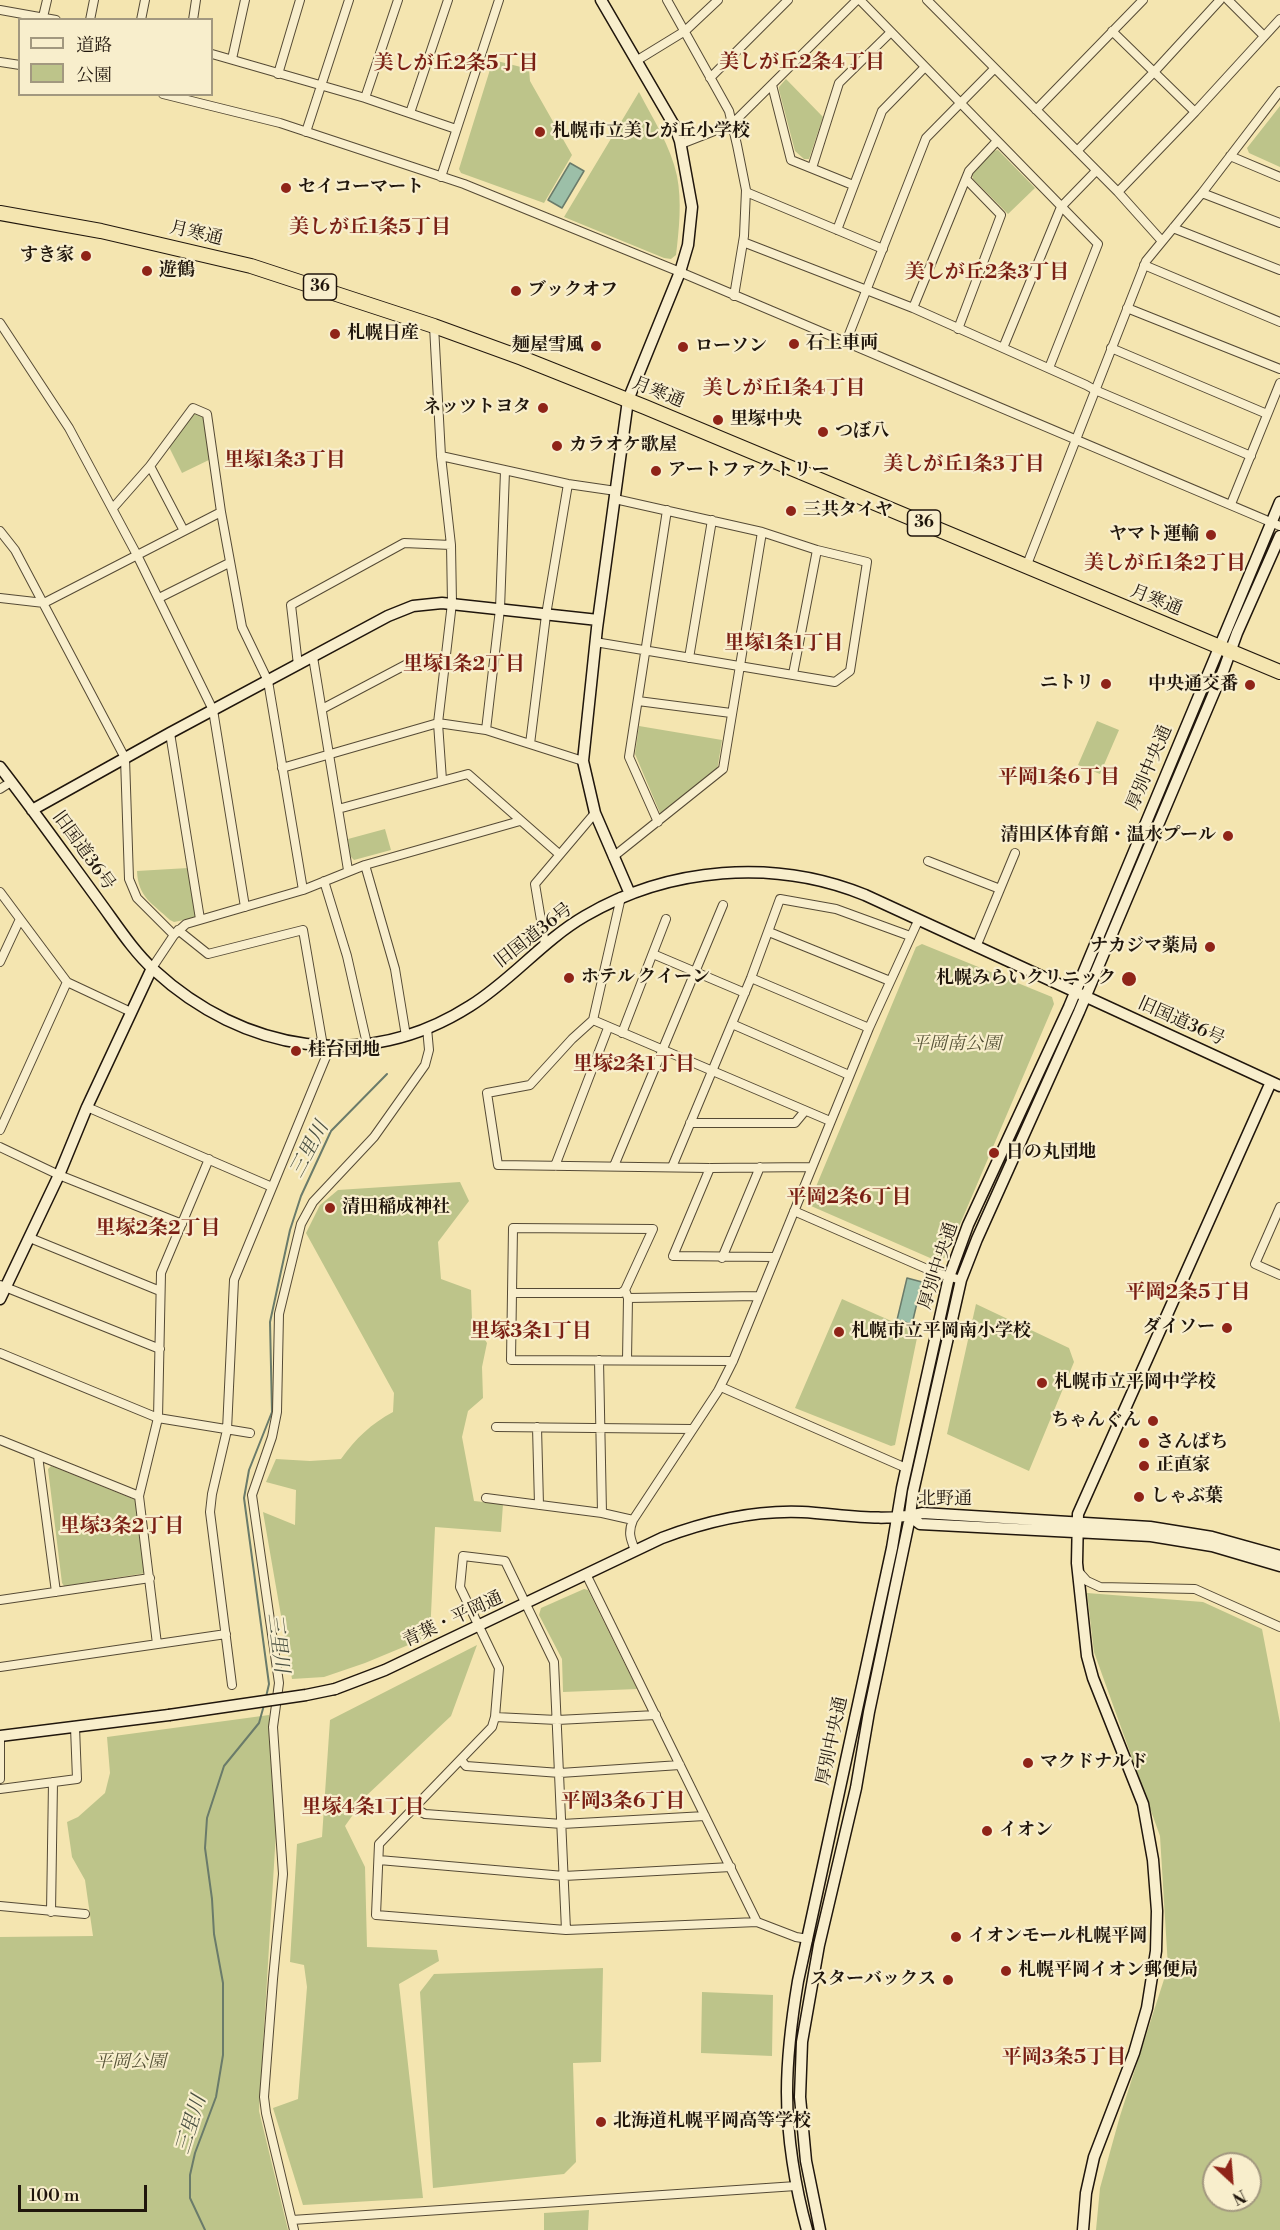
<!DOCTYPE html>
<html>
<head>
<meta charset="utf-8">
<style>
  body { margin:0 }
  #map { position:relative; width:1280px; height:2230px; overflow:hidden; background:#f4e5b0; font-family:"Libre Bodoni","Noto Serif JP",serif }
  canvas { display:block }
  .legend { position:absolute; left:18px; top:18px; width:195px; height:78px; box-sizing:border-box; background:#f8eecc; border:2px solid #a2987f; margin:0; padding:8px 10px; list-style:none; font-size:18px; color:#20160c }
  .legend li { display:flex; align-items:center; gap:12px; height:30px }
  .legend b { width:30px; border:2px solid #a2987f }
  .north { position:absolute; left:1202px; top:2152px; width:60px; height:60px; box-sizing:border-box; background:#f8eecc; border:2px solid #a2987f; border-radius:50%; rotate:154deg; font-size:16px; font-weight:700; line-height:24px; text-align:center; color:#20160c }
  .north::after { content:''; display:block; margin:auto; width:21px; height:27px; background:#8f2418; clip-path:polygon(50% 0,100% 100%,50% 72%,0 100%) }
  .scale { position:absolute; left:18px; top:2185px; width:129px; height:27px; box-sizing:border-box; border:3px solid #20160c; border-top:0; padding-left:8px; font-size:18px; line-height:21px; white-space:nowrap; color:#20160c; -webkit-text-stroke:4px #f8eecc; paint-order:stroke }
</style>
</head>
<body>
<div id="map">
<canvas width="1280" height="2230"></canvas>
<ul class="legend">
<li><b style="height:8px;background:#f8eecc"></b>道路</li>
<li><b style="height:16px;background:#bdc48a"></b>公園</li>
</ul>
<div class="north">N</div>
<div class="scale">100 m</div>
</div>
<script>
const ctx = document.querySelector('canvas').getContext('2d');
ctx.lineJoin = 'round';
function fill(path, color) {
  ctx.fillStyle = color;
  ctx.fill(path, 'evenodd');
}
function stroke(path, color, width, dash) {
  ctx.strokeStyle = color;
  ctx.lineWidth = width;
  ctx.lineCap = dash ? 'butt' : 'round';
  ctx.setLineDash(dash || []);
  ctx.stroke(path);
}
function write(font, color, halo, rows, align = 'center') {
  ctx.font = font + ' "Libre Bodoni","Noto Serif JP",serif';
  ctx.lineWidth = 4.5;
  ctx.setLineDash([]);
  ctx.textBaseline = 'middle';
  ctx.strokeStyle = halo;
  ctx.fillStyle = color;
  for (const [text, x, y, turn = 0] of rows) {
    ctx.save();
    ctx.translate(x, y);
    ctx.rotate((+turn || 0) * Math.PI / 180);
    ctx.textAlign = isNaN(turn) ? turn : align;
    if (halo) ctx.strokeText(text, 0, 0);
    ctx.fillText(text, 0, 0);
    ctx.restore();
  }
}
fill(new Path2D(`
  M493,60L529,69L530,81L572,155L544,203L461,173L459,169Z
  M786,79L823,117L809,159H804L795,151L779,90V87Z
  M639,92C653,119 671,147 677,176C682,202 679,229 676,255L671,259L664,258L564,217Z
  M1280,106V167L1249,153L1247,148Z
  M998,150L1035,188L1008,214L973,179L972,174L993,151Z
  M193,408L207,414L213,458L182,473L167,443Z
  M1097,721L1119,730L1100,774L1078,765Z
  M639,726L722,740L717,771L660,813L635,754Z
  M385,829L391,850L354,860L350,856L348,839Z
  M188,868L196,914L194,918L174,922L170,920C152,903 138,897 137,871Z
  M922,944L1052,997L1054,1004L946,1257L937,1261L811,1206L810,1201L916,947Z
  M460,1182L469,1201L438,1242L441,1279L471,1290L472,1320L487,1343L482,1367L483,1398L468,1411L462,1437L474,1501L503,1504L501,1532L435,1527L430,1636L365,1663L324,1677L292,1679L263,1512L295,1525L296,1490L266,1482L276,1459L310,1461L341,1459C356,1438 371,1424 393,1412L394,1393L306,1233L320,1205L338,1190Z
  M842,1299L918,1333L895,1445L891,1446L795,1408Z
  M976,1304L1069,1348L1074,1362L1029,1471L947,1434Z
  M51,1466L138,1501L146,1573L64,1586L62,1583L48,1469Z
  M584,1589L588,1590L637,1689L563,1692L562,1659L539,1615L541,1608Z
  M1087,1593L1203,1602L1262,1629L1280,1723V2230H1096L1100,2188L1120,2116L1168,1967L1160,1836L1094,1652ZM1214,2164H1250V2200H1214Z
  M477,1645L451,1716L366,1796L345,1826L365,1867L367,1947L437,1950L439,1961L399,1984L423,2198L303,2205L273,2108L298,2099L307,1987L304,1965L290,1962L297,1844L322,1837L330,1720Z
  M269,1715L276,1832L259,2111L288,2230H0V1937L93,1936L85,1880L72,1857L67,1822L78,1817L105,1793L110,1773L107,1737Z
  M603,1968L601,2062L573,2063L576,2162L564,2174L433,2188L420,1992L434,1974Z
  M702,1992L773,1995L772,2056L701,2053Z
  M589,2210L588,2230H544V2213Z`), '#bdc48a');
const water = new Path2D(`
  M570,163L584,171L562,208L548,200Z
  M907,1278L922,1282L912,1324L897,1320Z`);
fill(water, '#9cbfa8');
stroke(water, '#6a7b6a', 1.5);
stroke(new Path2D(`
  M266,1697L269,1684L244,1498L249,1470L272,1412L270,1322L290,1230L301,1196L331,1131L387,1074
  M205,2230L190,2198V2175L195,2153L216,2097L223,2055V1983L214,1934L212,1899L205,1848L207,1818L224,1766L259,1723L264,1705`), '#6a7b6a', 2);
const street = new Path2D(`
  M667,0L729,111L737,145L746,190L744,236L734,296
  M860,0L1098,244L1049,368
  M927,0L1118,192L1161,240
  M1228,0L1264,36
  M0,10L56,20
  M43,17L47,0
  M90,20L94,0
  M141,20L145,0
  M193,20L196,0
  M1112,31L1195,112
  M212,54L365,98L456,129
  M232,59L245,0
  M636,61L685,31L718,0
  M0,62L20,65
  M278,74L300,0
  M710,78L788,0
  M772,85L791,160L853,185
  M163,94L280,123L464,184L680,272L1280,526
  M365,98L398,0
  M1036,110L1143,0
  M410,113L448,0
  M306,132L349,0
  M681,144L732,124L857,0
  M1077,151L1154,72L1220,0
  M1230,156L1280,177
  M812,168L839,83L891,32
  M441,177L499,0
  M746,192L883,249
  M1118,192L1195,112L1280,19
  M1202,193L1280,223
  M1173,228L1280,270
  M837,230L882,111L925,67
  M743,242L913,308L1086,385L1095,390L1251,456
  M1144,265L1280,322
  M913,308L969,171L997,141
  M1127,308L1280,369
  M0,323L69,428L137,555L213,710L245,907
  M434,326L441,456L451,545L452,603L438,723L442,780
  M958,329L1001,215L966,179
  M846,342L926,138L994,69
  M1003,348L1061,207L1096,171
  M1111,348L1267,414
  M441,456L568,484L616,491
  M150,466L184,531
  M1231,504L1280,383
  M113,508L150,466L193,408L207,414L221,512L242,627L268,681L303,890
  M0,531L15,550L125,758L129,879L137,898L174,935
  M1026,567L1146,261L1202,193L1280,91
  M0,598L44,603L221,512
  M159,598L229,563
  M595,642L835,682L850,671L867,562L817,550L762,532L615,499
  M313,657L348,870
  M689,658L712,520
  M298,665L291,605L404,543L451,545
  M793,674L817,550
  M638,701L731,713
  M322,709L411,662L446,658
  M486,730L500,609L505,471
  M170,733L200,919
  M530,744L546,615L568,484
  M282,768L438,723L486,730L583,761
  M0,789L11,782
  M338,809L468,774L559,854
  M658,822L629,757L667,510
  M613,857L723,769L762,532
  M928,861L1000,889
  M365,865L395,969L406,1036
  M324,881L347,956L367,1044
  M0,892L67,982L131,1012
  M178,930L208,954L303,930L323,1046
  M769,932L890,981
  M545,944L535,884L595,813
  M976,947L1015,853
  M653,954L745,993
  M0,962L20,919
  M152,968L174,935L186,924L303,890L365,865L520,821
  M751,978L869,1028
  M593,1020L572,1039L530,1085L487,1093L498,1165L710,1168L811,1167
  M593,1020L830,1121
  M593,1020L621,897
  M732,1024L849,1075
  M622,1033L666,919
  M87,1107L272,1187
  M690,1123H795L805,1111
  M0,1130L67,982
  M0,1147L59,1175L182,1224
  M555,1166L608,1028
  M614,1166L723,905
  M672,1167L751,978L780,899L836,909L910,936
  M710,1168L673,1256L775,1257
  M1280,1207L1255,1264L1280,1275
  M794,1211L934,1272L961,1280
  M30,1238L160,1291
  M722,1258L760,1167
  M0,1285L160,1349
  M512,1293L513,1228L653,1229L625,1290
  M0,1353L158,1418L250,1433
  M599,1360L602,1513
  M627,1360L628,1298
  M733,1361L511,1360L512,1293H621L625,1290L628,1298L759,1296
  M721,1387L906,1468
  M496,1427L692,1429
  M537,1427L539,1505
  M0,1440L139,1496
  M38,1456L56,1592
  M486,1498L602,1513L633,1520
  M635,1550C630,1538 628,1532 633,1520L718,1391L733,1361L869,1028L918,921
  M1079,1572L1087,1581L1100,1587L1195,1589L1280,1627
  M586,1574L757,1922
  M0,1600L150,1578
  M157,1644L139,1496L158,1418L161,1273L209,1159
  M0,1667L226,1634
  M232,1685L210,1512L212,1494L227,1430L234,1280L330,1047
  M495,1717L557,1720L656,1715
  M461,1760L466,1766L560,1773L680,1765
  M0,1779V1736
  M0,1789L77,1779L75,1727
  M414,1808L425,1814L562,1824L705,1816
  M379,1860L564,1876L731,1867
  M0,1906L85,1914
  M51,1912L53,1782
  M566,1930L554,1662L505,1561L463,1556L460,1587L499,1668L495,1717L492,1727L379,1844L376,1915L566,1930L757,1922L796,1937L808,1939
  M292,2220L796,2186
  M294,2230L266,2113L264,2097L273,1979L283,1874L273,1727L279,1683L252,1495L272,1437L277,1412L279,1314L301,1224L313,1202L374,1137L425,1065L429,1050L427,1028`);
const secondary = new Path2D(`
  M601,0L675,127L680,141L692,207L688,245L680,272L628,400L597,628L583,761L595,813L630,894
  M0,767C34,811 66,856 99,901C116,924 133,951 154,970C243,1052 365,1073 470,1006C512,980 542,941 585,916C669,867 774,858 865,895L1280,1086
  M32,810L170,733L388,616L413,606L442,603L598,620
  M0,1299L59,1175L87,1107L152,968
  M910,1516L920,1524L1151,1536L1212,1546L1280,1566
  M335,1689L385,1670L662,1538C707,1521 754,1510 802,1512C842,1514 883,1523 922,1513L1150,1527L1212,1537L1280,1556
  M0,1736L169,1715
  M807,2230C795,2187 787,2136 787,2092C787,2055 792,2017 798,1981L892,1548L902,1488L949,1277L968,1225L1069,1007L1280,502
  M820,2230L806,2161L800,2097L802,2042L819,1945L856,1788L869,1712L909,1522L913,1492L961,1280L977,1239L1079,1012L1224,669L1237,633L1280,536
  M1083,2230L1086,2193L1094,2157L1134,2053L1147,2008L1156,1951L1157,1911L1153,1860L1143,1804L1093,1678L1087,1656L1077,1563L1078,1514L1271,1082`);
const highway = new Path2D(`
  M0,213L101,231L251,266L434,326L522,358L645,407L1280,672`);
stroke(street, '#554a35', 10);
stroke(secondary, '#20160c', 13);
stroke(highway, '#20160c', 16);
stroke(street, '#f8eecc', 8);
stroke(secondary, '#f8eecc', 10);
stroke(highway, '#f4e5b0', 14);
const secondaryBridge = new Path2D(`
  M169,1715L306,1695L335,1689`);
stroke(secondaryBridge, '#20160c', 13, []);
stroke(secondaryBridge, '#f8eecc', 10);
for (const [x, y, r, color] of [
  [540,132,6,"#8f2418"],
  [286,188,6,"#8f2418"],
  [86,256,6,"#8f2418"],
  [147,271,6,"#8f2418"],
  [516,291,6,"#8f2418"],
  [335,334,6,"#8f2418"],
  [794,344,6,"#8f2418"],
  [596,346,6,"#8f2418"],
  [683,347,6,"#8f2418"],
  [543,408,6,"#8f2418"],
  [718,420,6,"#8f2418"],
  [823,432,6,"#8f2418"],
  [557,446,6,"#8f2418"],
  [656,471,6,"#8f2418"],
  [791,511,6,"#8f2418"],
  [1211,535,6,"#8f2418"],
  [1106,684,6,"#8f2418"],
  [1250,685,6,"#8f2418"],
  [1228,836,6,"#8f2418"],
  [1210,947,6,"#8f2418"],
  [569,978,6,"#8f2418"],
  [1129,979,8,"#8f2418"],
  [296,1051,6,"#8f2418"],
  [994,1153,6,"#8f2418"],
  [330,1208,6,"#8f2418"],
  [1227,1328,6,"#8f2418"],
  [839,1332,6,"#8f2418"],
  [1042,1383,6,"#8f2418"],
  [1153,1421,6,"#8f2418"],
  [1144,1443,6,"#8f2418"],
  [1144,1466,6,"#8f2418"],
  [1139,1497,6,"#8f2418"],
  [1028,1763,6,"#8f2418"],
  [987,1831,6,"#8f2418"],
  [956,1937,6,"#8f2418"],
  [1006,1971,6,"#8f2418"],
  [948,1980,6,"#8f2418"],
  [601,2122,6,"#8f2418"]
]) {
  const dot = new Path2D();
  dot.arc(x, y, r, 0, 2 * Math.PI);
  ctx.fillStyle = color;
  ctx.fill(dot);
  stroke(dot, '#f8eecc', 2);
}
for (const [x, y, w] of [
  [320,287,33],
  [924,523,33]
]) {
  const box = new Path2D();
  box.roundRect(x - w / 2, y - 13, w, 26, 4.5);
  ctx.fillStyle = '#f8eecc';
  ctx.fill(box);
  stroke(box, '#20160c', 1.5);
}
write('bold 16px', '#20160c', null, [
  ["36",320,287],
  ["36",924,523]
]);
write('bold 18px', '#20160c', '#f8eecc', [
  ["札幌市立美しが丘小学校",552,132],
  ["セイコーマート",298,188],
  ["すき家",74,256,"right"],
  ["遊鶴",159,271],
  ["ブックオフ",528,291],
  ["札幌日産",347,334],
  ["石上車両",806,344],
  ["麺屋雪風",584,346,"right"],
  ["ローソン",695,347],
  ["ネッツトヨタ",531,408,"right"],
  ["里塚中央",730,420],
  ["つぼ八",835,432],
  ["カラオケ歌屋",569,446],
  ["アートファクトリー",668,471],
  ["三共タイヤ",803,511],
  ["ヤマト運輸",1199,535,"right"],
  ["ニトリ",1094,684,"right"],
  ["中央通交番",1238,685,"right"],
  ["清田区体育館・温水プール",1216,836,"right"],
  ["ナカジマ薬局",1198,947,"right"],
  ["ホテル クイーン",581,978],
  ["札幌みらいクリニック",1116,979,"right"],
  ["桂台団地",308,1051],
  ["日の丸団地",1006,1153],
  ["清田稲成神社",342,1208],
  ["ダイソー",1215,1328,"right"],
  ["札幌市立平岡南小学校",851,1332],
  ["札幌市立平岡中学校",1054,1383],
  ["ちゃんぐん",1141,1421,"right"],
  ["さんぱち",1156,1443],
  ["正直家",1156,1466],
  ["しゃぶ葉",1151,1497],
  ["マクドナルド",1040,1763],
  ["イオン",999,1831],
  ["イオンモール札幌平岡",968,1937],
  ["札幌平岡イオン郵便局",1018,1971],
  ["スターバックス",936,1980,"right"],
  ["北海道札幌平岡高等学校",613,2122]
], 'left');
write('18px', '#20160c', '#f8eecc', [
  ["月寒通",196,234,13],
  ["月寒通",658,393,22],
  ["月寒通",1156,601,22],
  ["厚別中央通",1150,768,-67],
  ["旧国道36号",83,851,54],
  ["旧国道36号",534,936,-38],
  ["旧国道36号",1181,1022,24],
  ["厚別中央通",939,1266,-72],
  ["北野通",945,1500],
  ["青葉・平岡通",453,1620,-25],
  ["厚別中央通",833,1741,-78]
]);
write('italic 18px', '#575338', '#f8eecc', [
  ["平岡南公園",956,1045],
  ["平岡公園",130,2063]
]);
write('bold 20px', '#7a1f14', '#f8eecc', [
  ["美しが丘2条4丁目",802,63],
  ["美しが丘2条5丁目",456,64],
  ["美しが丘1条5丁目",370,228],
  ["美しが丘2条3丁目",987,273],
  ["美しが丘1条4丁目",784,389],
  ["里塚1条3丁目",285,461],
  ["美しが丘1条3丁目",964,465],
  ["美しが丘1条2丁目",1165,564],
  ["里塚1条1丁目",784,644],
  ["里塚1条2丁目",464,665],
  ["平岡1条6丁目",1059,778],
  ["里塚2条1丁目",634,1065],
  ["平岡2条6丁目",849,1198],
  ["里塚2条2丁目",158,1229],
  ["平岡2条5丁目",1188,1293],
  ["里塚3条1丁目",531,1332],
  ["里塚3条2丁目",122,1527],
  ["平岡3条6丁目",623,1802],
  ["里塚4条1丁目",363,1808],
  ["平岡3条5丁目",1064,2058]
]);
write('italic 20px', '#4b5143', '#f8eecc', [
  ["三里川",310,1150,-62],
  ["三里川",277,1643,83],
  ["三里川",192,2125,-73]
]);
</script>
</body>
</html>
